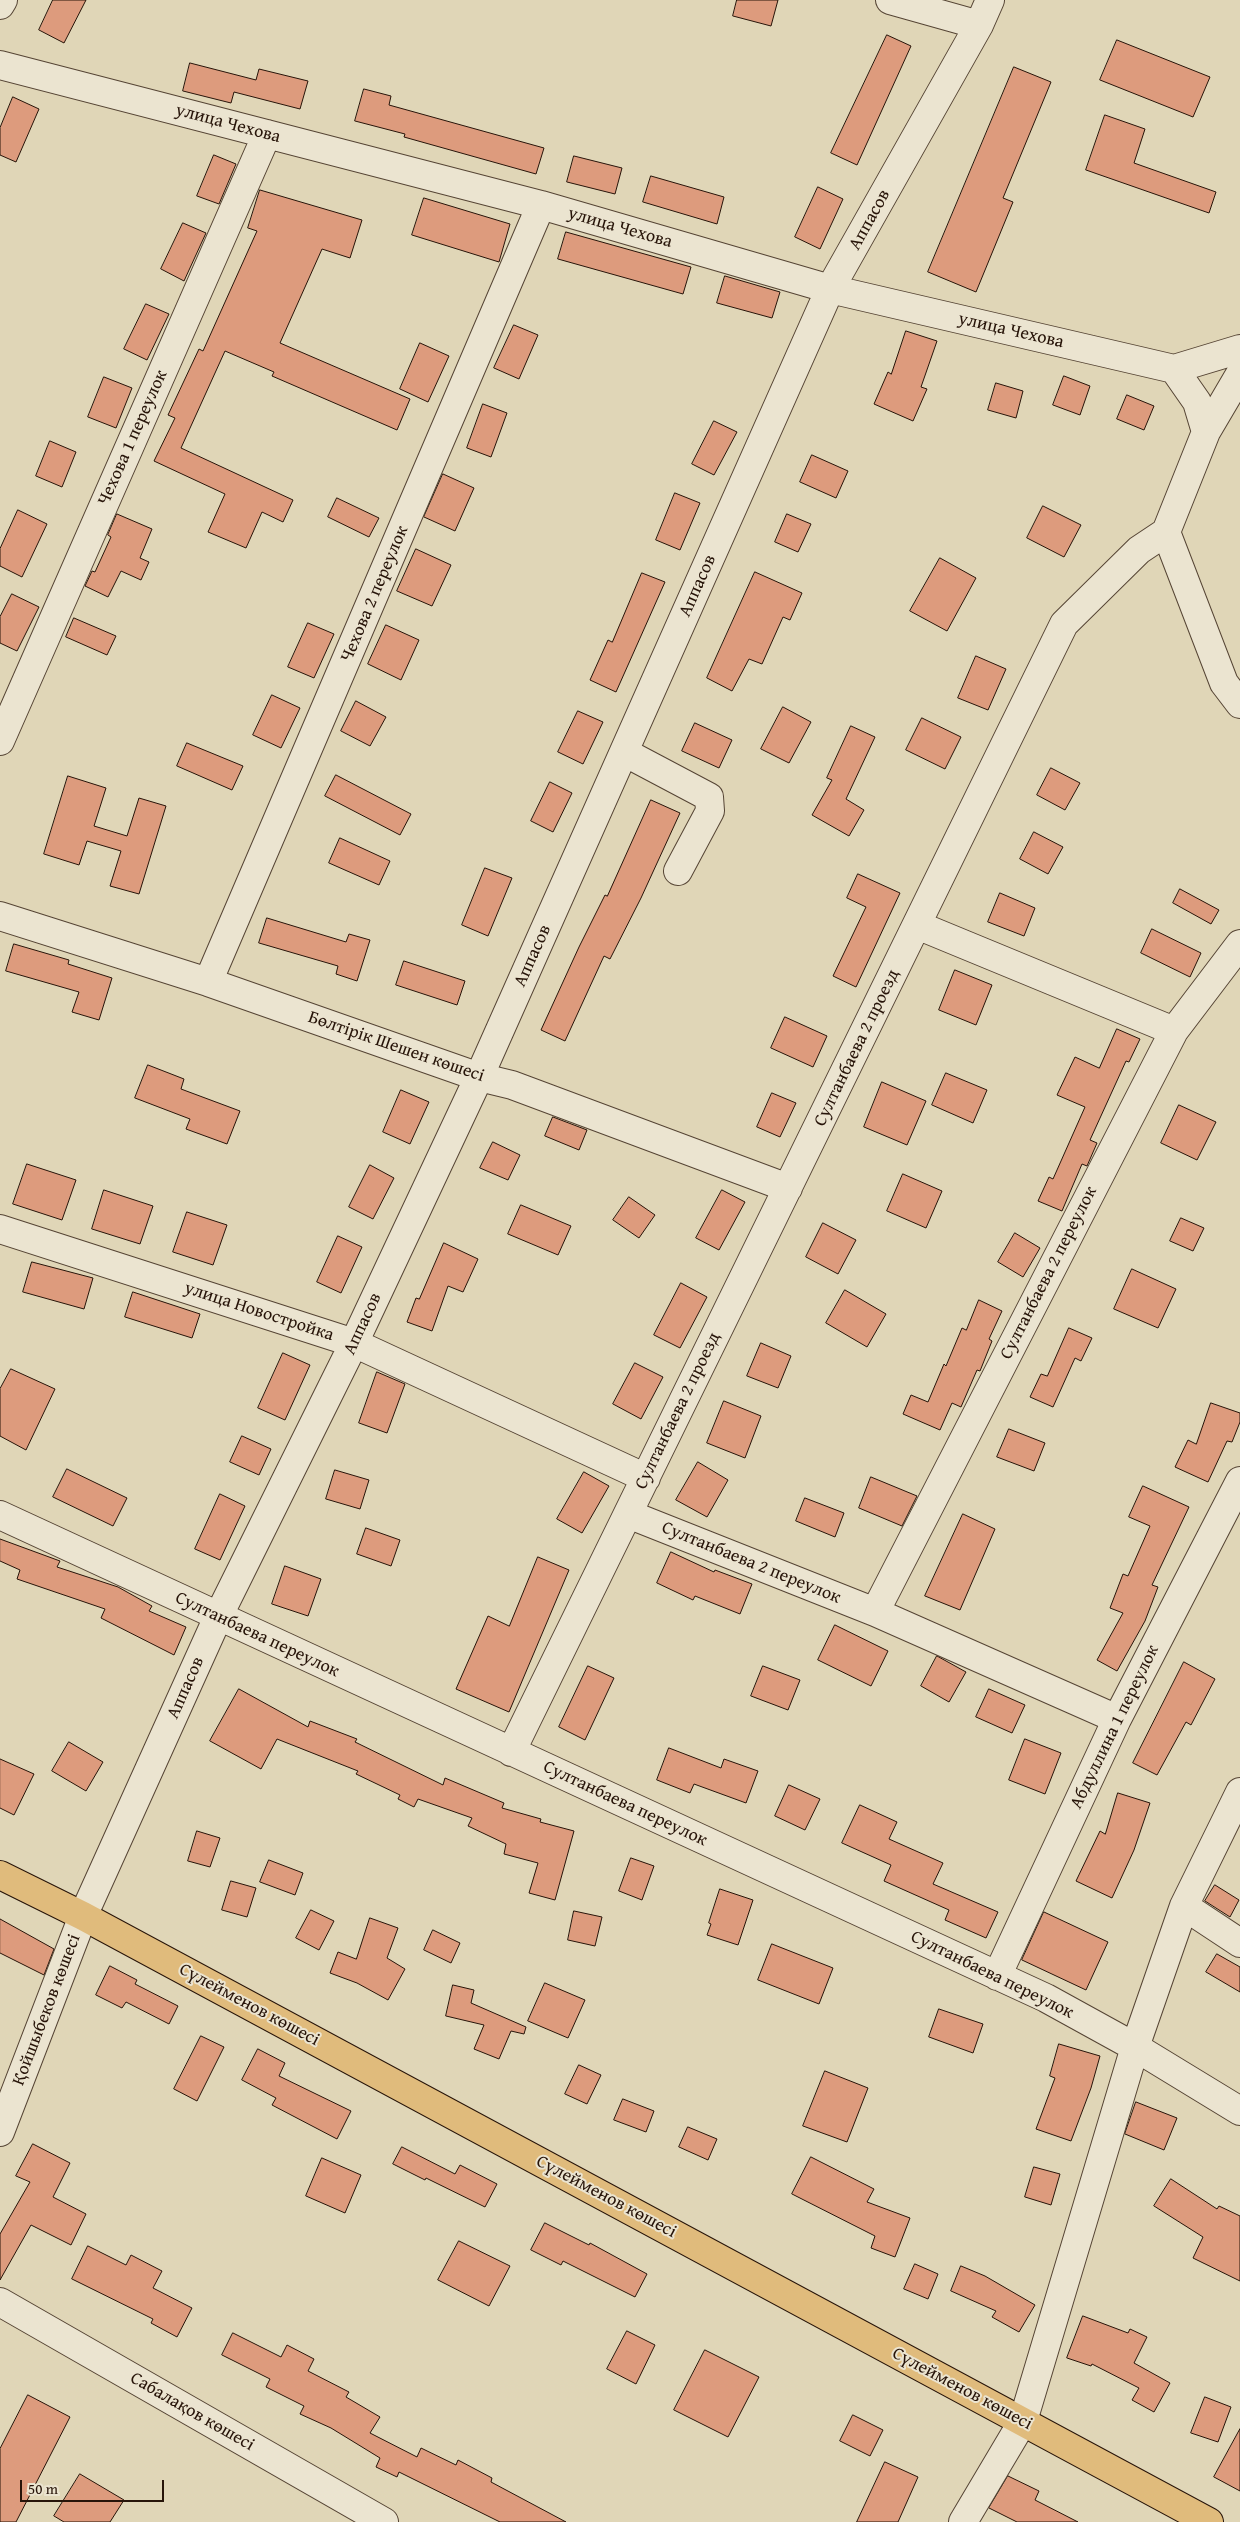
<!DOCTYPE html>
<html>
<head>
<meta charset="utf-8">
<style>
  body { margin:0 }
  #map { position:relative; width:1240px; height:2522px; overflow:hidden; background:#e0d6b7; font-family:"Gentium Book Plus",serif }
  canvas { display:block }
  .scale { position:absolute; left:20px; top:2480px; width:144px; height:22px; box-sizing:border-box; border:2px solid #271409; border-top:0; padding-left:6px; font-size:15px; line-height:18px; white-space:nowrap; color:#271409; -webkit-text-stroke:4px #ebe4d0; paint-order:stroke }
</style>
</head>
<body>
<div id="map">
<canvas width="1240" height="2522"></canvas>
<div class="scale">50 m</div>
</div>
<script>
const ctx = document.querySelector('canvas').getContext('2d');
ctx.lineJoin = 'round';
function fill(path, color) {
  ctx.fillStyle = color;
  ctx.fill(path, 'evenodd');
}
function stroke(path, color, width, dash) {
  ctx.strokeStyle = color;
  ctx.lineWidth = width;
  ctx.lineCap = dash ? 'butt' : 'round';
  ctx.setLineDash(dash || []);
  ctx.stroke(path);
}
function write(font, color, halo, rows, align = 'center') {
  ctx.font = font + ' "Gentium Book Plus",serif';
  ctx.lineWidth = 4;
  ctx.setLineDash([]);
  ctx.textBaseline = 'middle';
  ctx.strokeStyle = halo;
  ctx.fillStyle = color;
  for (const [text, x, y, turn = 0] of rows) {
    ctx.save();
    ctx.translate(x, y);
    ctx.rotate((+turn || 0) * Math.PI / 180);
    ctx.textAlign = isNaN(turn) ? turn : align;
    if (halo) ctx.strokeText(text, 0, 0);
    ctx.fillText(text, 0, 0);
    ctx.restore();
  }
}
const building = new Path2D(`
  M53,0H86L64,43L39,30Z
  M737,0H778L771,26L733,16Z
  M887,35L911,46L857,165L831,153Z
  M1117,40L1210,77L1193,117L1100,80Z
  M190,63L256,80L259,69L308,81L300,109L234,92L231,103L183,91Z
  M1014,67L1051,82L1003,198L1013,202L976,292L928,272Z
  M364,89L391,96L389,105L544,148L536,174L404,137L405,134L355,121Z
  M13,97L39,109L16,162L0,155V128Z
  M1105,115L1145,129L1134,163L1216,192L1209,213L1086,170Z
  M214,155L236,164L219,204L197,196Z
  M574,156L622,168L615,194L567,182Z
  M651,176L724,197L717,224L643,202Z
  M818,187L843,199L820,249L795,237Z
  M260,190L362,220L350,258L322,249L280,343L410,399L397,430L272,376L274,372L225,351L181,448L293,500L283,522L262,512L246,548L208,532L225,494L154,461L175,418L168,415L199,349L203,351L257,231L248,228Z
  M424,198L510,224L499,262L412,235Z
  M183,223L206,233L184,281L161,269Z
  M566,232L691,267L683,294L558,259Z
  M725,276L780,292L772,318L717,303Z
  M146,304L169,314L147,360L124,349Z
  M514,325L538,335L519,379L494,368Z
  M906,331L937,341L921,387L927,389L913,421L874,404L888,372L891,374Z
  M420,343L449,356L428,402L400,389Z
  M1064,376L1090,386L1080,415L1053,405Z
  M104,377L132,388L116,428L88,417Z
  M996,383L1023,391L1016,418L988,410Z
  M1127,395L1154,406L1144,430L1117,419Z
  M483,404L507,413L491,457L467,448Z
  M714,421L737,432L714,475L692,464Z
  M50,441L76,452L62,487L36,476Z
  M812,455L848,471L836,498L800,482Z
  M443,474L474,488L455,531L424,517Z
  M675,493L700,503L680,550L656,540Z
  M337,498L379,518L369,537L328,517Z
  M1043,506L1081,525L1064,557L1027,538Z
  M18,510L47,524L22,577L0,566V549Z
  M117,514L152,529L140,558L149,562L141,580L121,571L108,597L85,586L92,571L95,572L111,537L108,535Z
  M787,514L811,524L798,552L775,542Z
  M416,549L451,565L432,606L397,591Z
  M940,558L976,578L947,631L910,611Z
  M755,572L802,593L790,620L783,617L762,664L749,659L732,691L707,678Z
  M642,573L665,582L616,692L590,680L608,640L612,642Z
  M12,594L39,607L17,651L0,643V617Z
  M74,618L116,636L107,655L66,637Z
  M308,623L334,634L314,678L288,667Z
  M386,625L419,640L401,680L368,664Z
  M976,656L1006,669L988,710L958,698Z
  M272,695L300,708L281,748L253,735Z
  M356,701L386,717L370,746L341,731Z
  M783,707L811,722L789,763L761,749Z
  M578,711L603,722L583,764L558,752Z
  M922,718L961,737L945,769L906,750Z
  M695,723L732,740L719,768L682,751Z
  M851,726L875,737L846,799L864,810L849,836L812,815L832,780L827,778Z
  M187,743L243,766L232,790L177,766Z
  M1051,768L1080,783L1065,810L1037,795Z
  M336,775L411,814L400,835L325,796Z
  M68,776L106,788L94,826L127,836L139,798L166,806L139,894L110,886L121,851L87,841L79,865L44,854Z
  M550,782L572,793L553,832L531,821Z
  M651,800L680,813L641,898L610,959L604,956L565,1041L541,1030L579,947L605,895L607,896Z
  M1034,832L1063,847L1048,874L1020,859Z
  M340,838L390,861L379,885L329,863Z
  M485,868L512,878L488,936L462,925Z
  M858,874L900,893L856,987L833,976L866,907L847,898Z
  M1180,889L1219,910L1211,924L1173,903Z
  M1000,893L1035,908L1024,936L988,922Z
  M267,918L346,942L349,934L370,940L357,981L336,974L338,966L259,943Z
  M1152,929L1201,953L1190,977L1141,953Z
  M14,944L69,960L68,964L112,978L99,1020L72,1012L79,992L6,971Z
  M404,961L465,981L457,1005L396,985Z
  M955,970L992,985L976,1025L939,1010Z
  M785,1017L827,1036L813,1067L771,1048Z
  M1117,1029L1140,1039L1129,1062L1126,1061L1090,1140L1097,1143L1087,1166L1082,1164L1062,1211L1038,1201L1049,1177L1053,1179L1085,1107L1057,1095L1075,1057L1099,1068Z
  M148,1065L184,1079L181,1089L240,1111L227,1144L186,1129L190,1119L135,1098Z
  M946,1073L987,1090L973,1123L932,1105Z
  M882,1082L926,1101L907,1145L864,1127Z
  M401,1090L429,1102L410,1144L383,1132Z
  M772,1093L796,1103L780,1137L757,1127Z
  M1179,1105L1216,1122L1197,1160L1161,1143Z
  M553,1117L587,1130L579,1150L545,1136Z
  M493,1142L520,1155L508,1180L480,1168Z
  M27,1164L76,1180L62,1220L13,1204Z
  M370,1165L394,1178L373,1219L349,1207Z
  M903,1174L942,1191L926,1228L887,1211Z
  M104,1190L153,1206L140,1244L92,1229Z
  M722,1190L745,1202L719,1250L696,1238Z
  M629,1197L655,1215L639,1238L613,1220Z
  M521,1205L571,1226L558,1255L508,1234Z
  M187,1212L227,1225L213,1265L173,1252Z
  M1181,1218L1204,1228L1193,1251L1170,1241Z
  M823,1223L856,1240L838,1274L806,1257Z
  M1015,1233L1040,1248L1023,1277L998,1262Z
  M338,1236L362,1247L341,1293L317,1282Z
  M444,1243L478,1259L463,1292L448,1286L432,1331L407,1322L416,1298L419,1299Z
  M32,1262L93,1278L84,1309L23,1292Z
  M1132,1269L1176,1289L1158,1328L1114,1309Z
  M681,1283L707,1297L680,1348L654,1335Z
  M845,1290L886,1314L867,1347L826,1323Z
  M133,1292L200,1314L192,1338L125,1317Z
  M979,1300L1002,1311L989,1339L992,1341L980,1371L977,1370L961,1407L952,1403L940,1430L903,1414L911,1395L928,1402L944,1364L946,1366L962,1328L966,1330Z
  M1069,1328L1092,1338L1081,1361L1075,1358L1053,1407L1030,1397L1041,1374L1047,1376Z
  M761,1343L791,1356L778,1388L747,1376Z
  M283,1353L310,1365L285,1420L258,1408Z
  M635,1363L663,1377L641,1419L613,1404Z
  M11,1369L55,1389L26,1450L0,1436V1389Z
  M377,1372L405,1384L387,1433L359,1423Z
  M724,1401L761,1416L745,1458L707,1443Z
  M1211,1403L1240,1413V1422L1232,1442L1227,1441L1208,1482L1175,1467L1188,1440L1196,1444Z
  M1009,1429L1045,1443L1034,1471L997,1457Z
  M242,1436L271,1449L259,1475L230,1462Z
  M698,1462L728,1480L707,1517L676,1500Z
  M67,1469L127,1498L113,1526L53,1497Z
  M335,1470L369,1480L360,1509L326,1499Z
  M584,1472L609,1486L582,1533L557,1519Z
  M871,1477L917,1496L902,1526L859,1508Z
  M1143,1486L1189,1507L1152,1585L1158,1587L1145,1621L1117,1671L1097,1660L1123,1613L1110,1608L1123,1574L1128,1576L1150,1526L1129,1517Z
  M220,1494L245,1506L220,1560L195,1549Z
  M805,1498L844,1513L835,1537L796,1521Z
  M963,1514L995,1529L960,1610L925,1596Z
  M366,1528L400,1540L391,1566L357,1554Z
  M0,1539L60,1561L57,1567L118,1587L152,1606L149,1611L186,1627L174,1655L101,1618L105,1609L17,1579L20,1570L0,1561Z
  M671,1552L714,1572L715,1570L752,1584L740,1614L695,1596L693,1600L657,1583Z
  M538,1557L569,1570L509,1712L456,1689L488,1616L509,1626Z
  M285,1566L321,1579L308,1616L272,1604Z
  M835,1625L888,1651L871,1686L818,1660Z
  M937,1656L966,1672L949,1702L921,1686Z
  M1184,1662L1215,1679L1191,1725L1186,1722L1157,1775L1133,1763Z
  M588,1666L614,1678L585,1740L559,1727Z
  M763,1666L800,1680L788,1710L751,1696Z
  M239,1689L308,1727L310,1721L357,1739L355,1742L443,1785L445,1778L504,1803L502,1808L541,1819L540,1822L574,1831L555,1900L529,1893L538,1863L504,1854L506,1844L468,1826L472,1818L418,1799L414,1807L398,1799L400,1795L356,1774L358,1771L277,1739L261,1769L210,1741Z
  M989,1689L1025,1705L1012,1733L976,1717Z
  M1025,1739L1061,1753L1045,1794L1009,1780Z
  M69,1742L103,1762L86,1791L52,1771Z
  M669,1748L721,1768L724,1759L758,1771L746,1803L694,1784L690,1793L657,1780Z
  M0,1759L34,1774L14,1815L0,1808Z
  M789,1785L820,1799L805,1830L775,1816Z
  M1118,1793L1150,1803L1134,1850L1112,1898L1076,1881L1100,1831L1105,1834Z
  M860,1805L897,1822L889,1839L943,1863L933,1884L998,1912L986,1938L945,1920L949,1910L884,1881L891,1865L842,1843Z
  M197,1831L220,1838L210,1867L188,1861Z
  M631,1858L654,1866L642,1900L619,1891Z
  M269,1860L303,1873L295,1895L260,1882Z
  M231,1881L256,1888L247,1917L222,1910Z
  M1215,1885L1239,1900L1230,1917L1205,1901Z
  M720,1889L753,1900L738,1945L707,1935L711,1924L709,1923Z
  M311,1910L334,1921L319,1950L296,1938Z
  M574,1911L602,1917L595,1946L568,1940Z
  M1044,1912L1108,1942L1086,1990L1022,1960Z
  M370,1918L398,1928L387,1958L405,1969L388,2000L357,1983L330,1973L338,1952L356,1959Z
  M0,1919L54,1949L44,1975L0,1953Z
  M433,1930L460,1943L451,1963L424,1950Z
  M772,1944L833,1968L819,2004L758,1980Z
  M1217,1954L1240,1967V1992L1206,1972Z
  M110,1966L137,1980L135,1984L178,2006L169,2024L126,2002L122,2008L96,1995Z
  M545,1983L585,2000L568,2038L528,2021Z
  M453,1985L474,1990L471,2003L526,2027L524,2034L511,2031L499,2059L474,2049L484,2025L446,2016Z
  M939,2009L983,2024L973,2053L929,2037Z
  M201,2036L224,2047L197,2101L174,2089Z
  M1059,2044L1100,2056L1091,2088L1071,2141L1036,2129L1055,2078L1050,2076Z
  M258,2049L285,2063L279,2076L351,2111L337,2139L272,2105L276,2098L242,2080Z
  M579,2065L601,2075L587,2104L565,2094Z
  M825,2071L868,2088L847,2142L803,2126Z
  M623,2099L654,2111L646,2132L614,2120Z
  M1136,2102L1177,2118L1164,2150L1125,2134Z
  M688,2127L717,2139L708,2160L679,2147Z
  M33,2144L70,2163L53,2197L86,2214L71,2245L31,2225L0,2280V2234L30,2182L16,2176Z
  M402,2147L455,2174L460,2165L497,2184L485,2207L426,2178L425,2180L393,2164Z
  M811,2157L874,2189L867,2202L910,2218L895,2257L871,2248L875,2236L792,2194Z
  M322,2158L361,2175L345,2213L306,2196Z
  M1034,2167L1060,2174L1051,2205L1025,2197Z
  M1171,2179L1217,2209L1219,2206L1240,2216V2281L1193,2258L1203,2237L1154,2206Z
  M545,2223L589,2245L590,2243L647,2274L635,2297L563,2261L561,2265L531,2250Z
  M459,2241L510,2266L489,2306L438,2280Z
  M88,2246L126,2265L131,2255L162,2271L153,2288L192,2308L177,2337L151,2323L153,2319L72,2279Z
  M915,2264L938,2274L928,2299L904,2289Z
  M961,2266L985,2276L1035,2305L1019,2332L992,2317L996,2311L951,2291Z
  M1083,2316L1128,2333L1130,2329L1147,2337L1134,2363L1170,2383L1154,2412L1132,2400L1139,2388L1092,2364L1091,2366L1067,2358Z
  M627,2331L655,2345L636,2384L607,2369Z
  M233,2333L281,2357L287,2345L314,2359L308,2371L349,2392L346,2397L380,2417L370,2433L417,2457L421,2448L456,2465L458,2460L492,2478L491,2482L566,2522H500L399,2472L397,2477L376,2467L380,2458L331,2428L300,2414L304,2406L266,2387L270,2379L222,2355Z
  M705,2350L759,2377L728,2437L674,2410Z
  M28,2395L70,2417L16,2522H0V2449Z
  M1205,2397L1231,2407L1218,2442L1191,2433Z
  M853,2415L883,2430L870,2456L840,2441Z
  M1240,2429V2491L1214,2477Z
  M885,2462L918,2477L898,2522H857Z
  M80,2474L124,2500L110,2522H64L54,2516Z
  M1008,2476L1039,2491L1035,2500L1078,2522H1017L989,2508Z`);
fill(building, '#dd9b7d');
stroke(building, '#271409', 1);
const minor = new Path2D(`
  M890,0L979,25
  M0,5L3,0
  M0,65L541,205L830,289L1174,369L1240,349
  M1174,369L1197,402L1206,432
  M1166,532L1224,683L1240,704
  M0,741L267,134
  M624,752L709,797L710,811L678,871
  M0,916L208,982L479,1077L512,1085L788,1188
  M917,925L1174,1031
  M208,982L541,205
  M0,1229L354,1343L646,1478
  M628,1514L875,1612L1117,1719
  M0,1515L1046,1998L1135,2047L1240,2111
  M875,1612L1174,1031L1240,944
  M511,1752L1064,624L1139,550L1166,532L1206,432L1240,374
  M1184,1906L1240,1943
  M997,1976L1117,1719L1240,1481
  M0,2132L83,1916L218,1617L354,1343L479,1077L830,289L979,25L990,0
  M0,2302L384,2522
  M963,2522L1023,2421L1135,2047L1184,1906L1240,1792`);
const major = new Path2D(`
  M0,1875L83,1916L1209,2522`);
stroke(minor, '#554434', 30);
stroke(major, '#271409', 30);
stroke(minor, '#ebe4d0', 28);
stroke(major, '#e0bb7c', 28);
write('18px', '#271409', '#ebe4d0', [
  ["улица Чехова",228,124,15],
  ["Аппасов",870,220,-61],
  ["улица Чехова",620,228,16],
  ["улица Чехова",1011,331,13],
  ["Чехова 1 переулок",133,438,-66],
  ["Аппасов",698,586,-66],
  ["Чехова 2 переулок",375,594,-67],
  ["Аппасов",533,956,-66],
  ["Бөлтірік Шешен көшесі",396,1047,19],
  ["Султанбаева 2 проезд",857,1048,-64],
  ["Султанбаева 2 переулок",1049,1273,-63],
  ["улица Новостройка",259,1312,18],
  ["Аппасов",363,1324,-65],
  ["Султанбаева 2 проезд",678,1411,-64],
  ["Султанбаева 2 переулок",751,1563,22],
  ["Султанбаева переулок",257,1635,25],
  ["Аппасов",186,1688,-66],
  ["Абдуллина 1 переулок",1115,1727,-64],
  ["Султанбаева переулок",625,1804,25],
  ["Султанбаева переулок",992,1975,26],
  ["Сүлейменов көшесі",249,2005,28],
  ["Қойшыбеков көшесі",47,2010,-69],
  ["Сүлейменов көшесі",606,2197,28],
  ["Сүлейменов көшесі",962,2389,28],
  ["Сабалақов көшесі",192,2412,30]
]);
</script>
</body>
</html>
